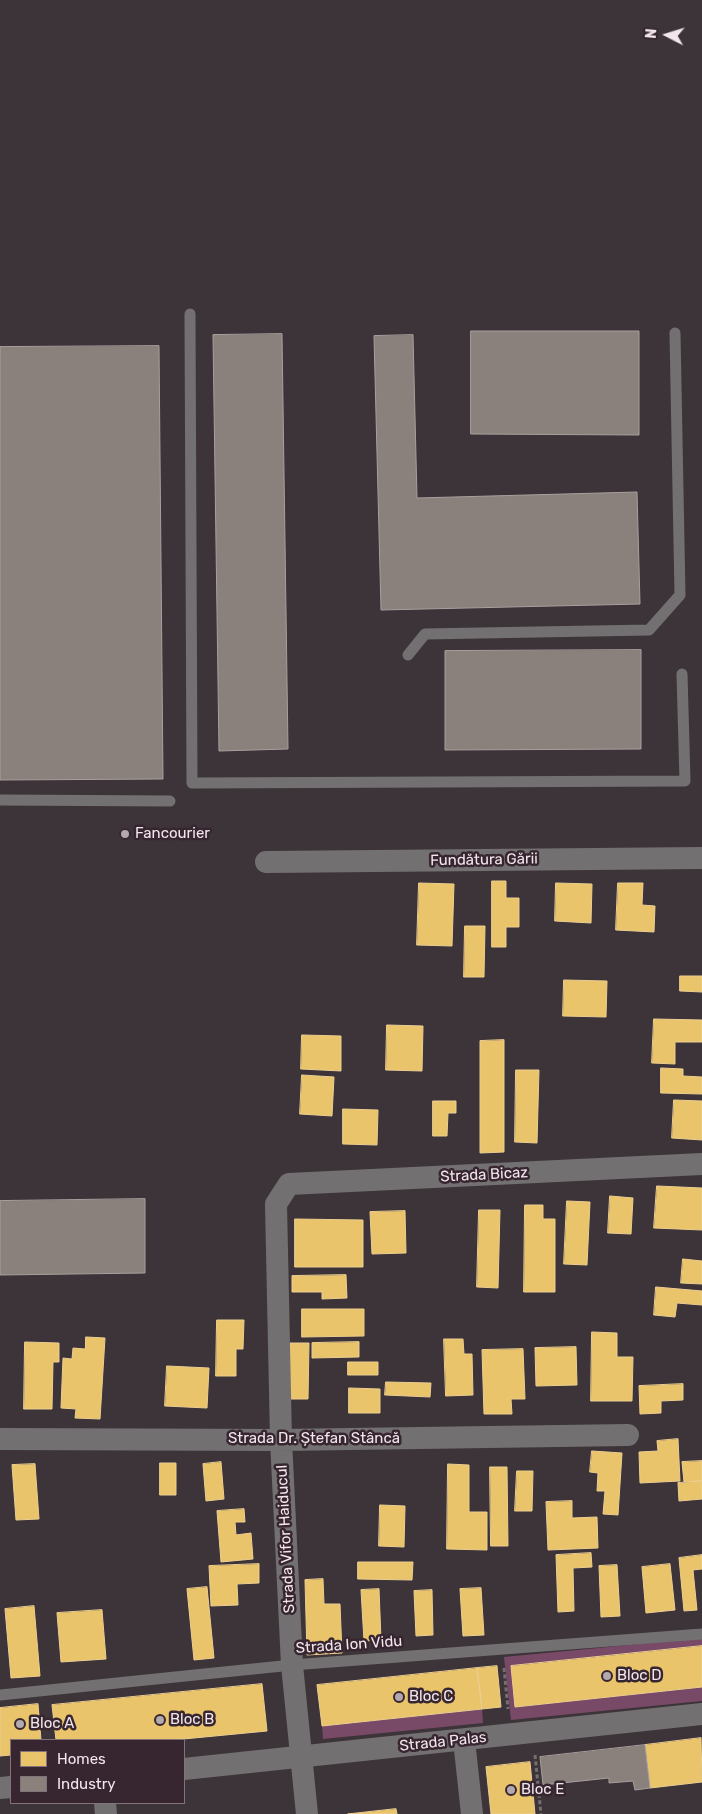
<!DOCTYPE html>
<html>
<head>
<meta charset="utf-8">
<style>
  body { margin:0 }
  #map { position:relative; width:702px; height:1814px; overflow:hidden; background:#3d3439; font-family:Rubik,sans-serif }
  canvas { display:block }
  .legend { position:absolute; left:10px; top:1739px; width:175px; height:65px; box-sizing:border-box; background:#372630; border:1px solid #82737b; margin:0; padding:6px 9px; list-style:none; font-size:15px; color:#f2e6ec }
  .legend li { display:flex; align-items:center; gap:10px; height:25px }
  .legend b { width:25px; border:1px solid #82737b }
  .north { position:absolute; left:642px; top:10px; width:50px; height:50px; -webkit-text-stroke:4px #372630; paint-order:stroke; rotate:275deg; font-size:14px; font-weight:700; line-height:20px; text-align:center; color:#f2e6ec }
  .north::after { content:''; display:block; margin:auto; width:18px; height:22px; background:#f2e6ec; clip-path:polygon(50% 0,100% 100%,50% 72%,0 100%) }
</style>
</head>
<body>
<div id="map">
<canvas width="702" height="1814"></canvas>
<ul class="legend">
<li><b style="height:14px;background:#e9c46a"></b>Homes</li>
<li><b style="height:14px;background:#8a817c"></b>Industry</li>
</ul>
<div class="north">N</div>
</div>
<script>
const ctx = document.querySelector('canvas').getContext('2d');
ctx.lineJoin = 'round';
function fill(path, color) {
  ctx.fillStyle = color;
  ctx.fill(path, 'evenodd');
}
function stroke(path, color, width, dash) {
  ctx.strokeStyle = color;
  ctx.lineWidth = width;
  ctx.lineCap = dash ? 'butt' : 'round';
  ctx.setLineDash(dash || []);
  ctx.stroke(path);
}
function write(font, color, halo, rows, align = 'center') {
  ctx.font = font + ' Rubik,sans-serif';
  ctx.lineWidth = 5;
  ctx.setLineDash([]);
  ctx.textBaseline = 'middle';
  ctx.strokeStyle = halo;
  ctx.fillStyle = color;
  for (const [text, x, y, turn = 0] of rows) {
    ctx.save();
    ctx.translate(x, y);
    ctx.rotate((+turn || 0) * Math.PI / 180);
    ctx.textAlign = isNaN(turn) ? turn : align;
    if (halo) ctx.strokeText(text, 0, 0);
    ctx.fillText(text, 0, 0);
    ctx.restore();
  }
}
fill(new Path2D(`
  M702,1638V1646L511,1666L516,1707L702,1687V1701L511,1720L504,1657Z
  M482,1709L483,1723L323,1739L322,1726Z`), '#784a67');
const homes = new Path2D(`
  M492,881H506V898H519V927H506V947H492Z
  M419,883L454,884L452,946L417,945Z
  M556,883L592,884L591,923L555,921Z
  M618,883H643L642,905L655,906L654,932L616,930Z
  M465,926H485L484,977H464Z
  M680,976H702V992L680,991Z
  M564,980L607,981L606,1017L563,1016Z
  M654,1019L702,1020V1042H675V1064L652,1063Z
  M387,1025L423,1026L422,1071L386,1070Z
  M302,1035L341,1036V1071L301,1069Z
  M504,1040V1152L480,1153V1041Z
  M661,1068L683,1069V1076L702,1077V1094L661,1093Z
  M516,1070H539L537,1143L515,1142Z
  M302,1075L334,1077L332,1116L300,1114Z
  M674,1100L702,1101V1140L672,1138Z
  M433,1101H456V1113H448L447,1136H433Z
  M343,1109L378,1110L377,1145L343,1144Z
  M657,1186L702,1188V1230L654,1228Z
  M610,1196L633,1198L631,1234L608,1233Z
  M567,1201L590,1202L587,1265L564,1264Z
  M525,1205H543V1219H555V1292H524Z
  M479,1210H500L498,1288L477,1287Z
  M405,1211L406,1253L372,1254L370,1212Z
  M295,1219L363,1220V1267H295Z
  M683,1259L702,1261V1284L681,1283Z
  M346,1275L347,1298L322,1299V1292H292V1276Z
  M656,1287L702,1291V1305L677,1303L675,1317L654,1315Z
  M302,1309H364V1336L302,1337Z
  M217,1320H244L243,1349H236V1376H216Z
  M592,1332L617,1333V1357H633L632,1401H591Z
  M86,1337L105,1338L100,1419L75,1418L76,1409L61,1408L63,1358L72,1359L73,1348L85,1349Z
  M444,1339H463L464,1354H472L473,1395L446,1396Z
  M25,1342L59,1343V1362H53L52,1409H24Z
  M359,1342V1357L312,1358V1343Z
  M290,1343H309L308,1399H289Z
  M576,1347L577,1385L536,1386L535,1348Z
  M523,1349L525,1399H511L512,1414H484L482,1350Z
  M348,1362H378V1375H348Z
  M167,1366L209,1368L207,1408L165,1406Z
  M386,1382L431,1383L430,1397L385,1395Z
  M683,1384V1400L661,1401V1413L640,1414L639,1386Z
  M349,1388L380,1389V1413H349Z
  M678,1439L680,1481L640,1483L639,1452L658,1451L657,1441Z
  M592,1451L622,1453L618,1515L603,1514L605,1491H597L598,1473L590,1472Z
  M702,1461V1481L684,1482L682,1462Z
  M221,1462L224,1499L206,1501L203,1464Z
  M160,1463H176V1495H160Z
  M35,1464L39,1519L16,1520L12,1465Z
  M448,1464L469,1465V1512H487V1550L447,1549Z
  M490,1467H507L508,1546H491Z
  M517,1471H533L532,1511H515Z
  M702,1481V1499L679,1501L678,1483Z
  M572,1501V1518L597,1517L598,1548L548,1550L546,1502Z
  M380,1505L405,1506L404,1547L379,1546Z
  M244,1509L245,1522H235L236,1535L251,1533L253,1559L221,1562L217,1511Z
  M591,1553L592,1567L573,1568L574,1611L558,1612L556,1555Z
  M702,1555V1569L693,1570L697,1610L684,1611L679,1558Z
  M358,1562H413L412,1580L358,1579Z
  M259,1564V1583L237,1584L238,1605L211,1606L209,1566Z
  M670,1564L675,1610L646,1613L642,1567Z
  M617,1565L620,1616L601,1617L599,1566Z
  M323,1579L324,1604H340L342,1653L307,1655L305,1580Z
  M207,1587L214,1658L194,1660L187,1589Z
  M481,1588L484,1635L463,1636L460,1589Z
  M379,1589L381,1640L364,1641L361,1590Z
  M432,1590L433,1635L416,1636L414,1591Z
  M34,1606L40,1676L11,1678L5,1609Z
  M102,1610L106,1659L61,1662L57,1613Z
  M702,1646V1687L515,1707L511,1666Z
  M497,1666L501,1707L482,1709L477,1668Z
  M477,1668L482,1709L322,1726L317,1685Z
  M262,1684L267,1731L173,1740H56L52,1705Z
  M38,1704L41,1740H11V1755L0,1756V1708Z
  M701,1738L702,1782L650,1788L645,1745Z
  M530,1762L535,1814H491L486,1767Z
  M396,1809L397,1814H348Z`);
fill(homes, '#e9c46a');
stroke(homes, '#ecce91', 1);
const industry = new Path2D(`
  M471,331H639V435L471,434Z
  M282,334L288,749L219,751L213,335Z
  M413,335L417,498L637,492L640,604L381,610L374,336Z
  M159,346L163,779L0,780V347Z
  M641,650V749L445,750V651Z
  M145,1199V1273L0,1275V1201Z
  M645,1745L650,1788L635,1790L633,1781L609,1783V1778L543,1785L540,1757Z`);
fill(industry, '#8a817c');
stroke(industry, '#a99f9e', 1);
stroke(new Path2D(`
  M504,1668L508,1709
  M535,1755L541,1814`), '#736f71', 3, [4, 2.5]);
stroke(new Path2D(`
  M190,314L192,783L685,781L682,674
  M408,655L425,634L649,630L680,595L675,333
  M0,800L170,801
  M0,1695L292,1665L702,1634`), '#737072', 11);
stroke(new Path2D(`
  M266,862L702,858
  M0,1439L281,1440L628,1435
  M464,1740L472,1814
  M184,1769L702,1714
  M0,1788L11,1787
  M105,1803L106,1814
  M307,1814L292,1665L281,1440L276,1204L289,1184L702,1164`), '#737072', 22);
for (const [x, y, r, color] of [
  [125,834,5,"#b3a8ad"],
  [607,1676,5,"#b3a8ad"],
  [399,1697,5,"#b3a8ad"],
  [160,1720,5,"#b3a8ad"],
  [20,1724,5,"#b3a8ad"],
  [511,1790,5,"#b3a8ad"]
]) {
  const dot = new Path2D();
  dot.arc(x, y, r, 0, 2 * Math.PI);
  ctx.fillStyle = color;
  ctx.fill(dot);
  stroke(dot, '#372630', 2);
}
write('15px', '#f2e6ec', '#372630', [
  ["Fancourier",135,834],
  ["Bloc D",617,1676],
  ["Bloc C",409,1697],
  ["Bloc B",170,1720],
  ["Bloc A",30,1724],
  ["Bloc E",521,1790]
], 'left');
write('15px', '#f2e6ec', '#372630', [
  ["Fundătura Gării",484,860,-1],
  ["Strada Bicaz",484,1175,-3],
  ["Strada Dr. Ștefan Stâncă",314,1439],
  ["Strada Vifor Haiducul",286,1539,-93],
  ["Strada Ion Vidu",349,1645,-4],
  ["Strada Palas",443,1742,-6]
]);
</script>
</body>
</html>
